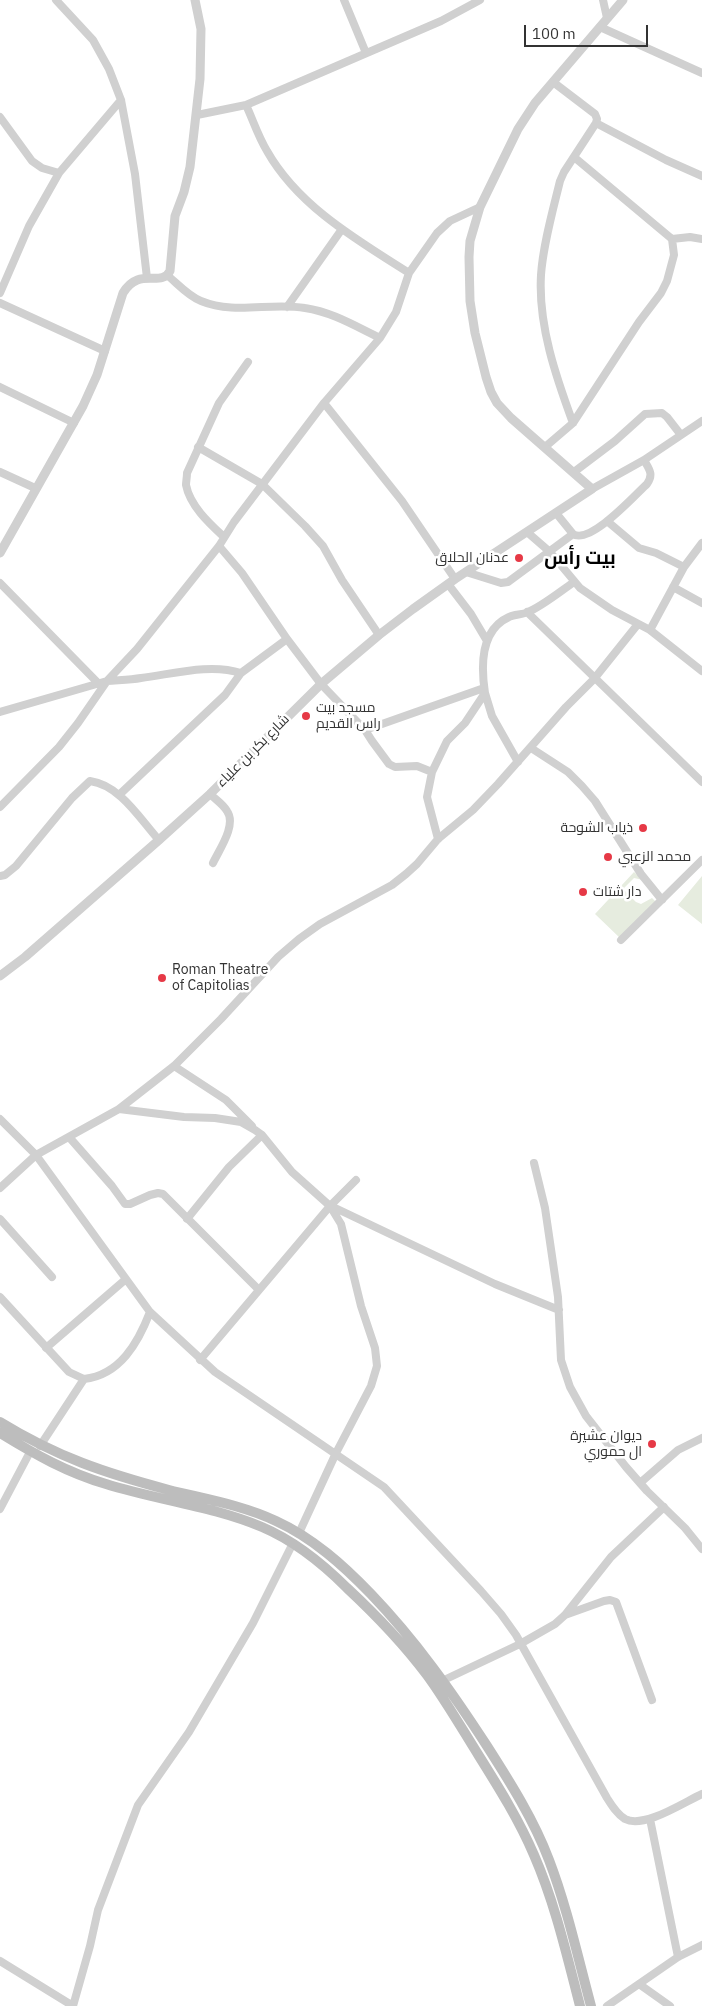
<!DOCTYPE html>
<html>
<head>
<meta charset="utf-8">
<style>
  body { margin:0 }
  #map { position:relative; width:702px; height:2006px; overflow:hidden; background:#fff; font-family:"IBM Plex Sans",sans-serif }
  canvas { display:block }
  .scale { position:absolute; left:524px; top:25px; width:124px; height:22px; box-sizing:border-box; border:2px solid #333; border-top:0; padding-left:6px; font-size:15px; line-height:18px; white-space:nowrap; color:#333; -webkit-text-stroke:4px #fff; paint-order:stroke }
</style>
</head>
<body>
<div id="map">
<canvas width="702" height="2006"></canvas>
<div class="scale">100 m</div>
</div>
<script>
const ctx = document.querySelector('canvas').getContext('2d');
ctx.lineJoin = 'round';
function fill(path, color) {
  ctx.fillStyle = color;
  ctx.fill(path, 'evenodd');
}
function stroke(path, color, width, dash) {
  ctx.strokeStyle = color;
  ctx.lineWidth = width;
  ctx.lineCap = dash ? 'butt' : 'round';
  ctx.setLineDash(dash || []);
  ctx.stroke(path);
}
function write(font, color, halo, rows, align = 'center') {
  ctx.font = font + ' "IBM Plex Sans",Cairo,sans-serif';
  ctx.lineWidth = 5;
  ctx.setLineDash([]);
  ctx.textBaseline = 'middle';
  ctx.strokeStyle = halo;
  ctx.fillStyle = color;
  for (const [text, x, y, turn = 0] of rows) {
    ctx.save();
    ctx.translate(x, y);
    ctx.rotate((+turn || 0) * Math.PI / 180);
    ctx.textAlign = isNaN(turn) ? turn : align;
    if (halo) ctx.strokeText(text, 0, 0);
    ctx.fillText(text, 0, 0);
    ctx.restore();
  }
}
fill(new Path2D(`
  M634,872L643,880L634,878L623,889L636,902L641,904L652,898L656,902L621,939L595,914Z
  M702,876V924L678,905Z`), '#e6ecdf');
stroke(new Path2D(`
  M56,0L93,40L109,69L121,100L135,174L147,278
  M344,0L366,53
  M603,0L607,18
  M600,27L702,73
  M553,82L595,114L597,119L596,123L564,172L560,181C553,210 543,245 541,275C538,325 556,377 573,423
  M246,105C253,120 258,136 267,151C298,206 357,240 409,273
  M197,115L246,105L441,21L480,0
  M0,117L32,161L42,168L59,173L121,100
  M596,123L666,160L702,176
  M574,157L672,239L690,237L702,239
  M167,275C178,284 188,296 201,301C235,315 270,302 305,308C332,312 355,326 380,338
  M0,293L29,226L59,173
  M0,303L105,351
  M287,307L342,229
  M0,387L74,423
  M324,403L402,501L455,579
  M198,447L262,484L305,526L323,546L342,580L379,635
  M545,447L573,423L639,322L661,293L667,281L674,255L672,239
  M0,472L35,488
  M574,472L615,441L645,414L662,413L667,417L681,435
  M592,489L644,460L702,421
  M607,521L639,548L656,553L684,567
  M527,532L550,552L580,588L612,610L650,630L702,671
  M573,534C590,545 634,496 647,484C654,474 649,469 644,460
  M224,537C210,524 190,506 186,485C186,482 187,477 187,473L219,403L248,362
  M219,546L242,573L287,639L321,684L365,730L372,741L389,764L395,767L417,766L432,772
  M466,572L501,583L508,582L573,534L556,513
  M0,583L98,683
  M448,584L471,614L487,641
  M673,587L702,603
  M527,612L702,782
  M650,630L684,567L702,543
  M485,693L492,716L518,762
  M0,712L107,681L121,666L137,649L219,546L234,522L324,403L380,338L396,312L409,273L437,233L450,221L480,207
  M365,730L484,688
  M531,748L568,772L582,786L595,801L641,874L662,900
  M210,794C215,799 223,804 227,811C237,825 219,850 213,863
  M119,795L225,695L241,673L287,639
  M0,807L59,747L78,723L107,681C118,680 130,680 141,678C173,674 210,663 241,673
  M438,839L427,797L432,772L447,741L465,723L485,693C481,667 480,630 509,617C515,614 522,615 528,612C541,607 561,591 574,582
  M0,876L5,875L16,866L72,798L90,781C120,785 140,819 159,840
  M621,940L702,860
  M174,1066L226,1100L252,1126
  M119,1109L184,1117L215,1118L241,1122L255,1130L262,1135L292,1172L330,1206L341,1224L361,1306L375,1348L377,1366L371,1386L336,1453L299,1533
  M0,1119L36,1155L150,1312L215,1372L384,1487L481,1591L501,1614L516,1635L607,1798C612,1806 617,1814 625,1819C644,1829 684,1802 702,1794
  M69,1137L112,1186L125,1204H130L150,1195L158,1193L163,1194L259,1290
  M534,1163L545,1208L558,1297L561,1360L570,1387L586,1416L626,1467L647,1491L685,1528L702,1549
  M0,1188L36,1155L119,1109L174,1066L221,1019L278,957L299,939L320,924L392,885L406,874L417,864L438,839L473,810L498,784L566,707L594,679L638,624
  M331,1206L495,1284L559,1310
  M0,1219L52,1277
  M187,1219L229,1167L262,1135
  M0,1297L69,1372L84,1379C120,1375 138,1343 150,1312
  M46,1348L126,1279
  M200,1360L330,1206L356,1180
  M40,1446L84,1379
  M640,1483L678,1450L702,1438
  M0,1509L30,1452
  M565,1615L604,1601L610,1600L616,1602L652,1700
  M444,1680L520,1644L555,1624L565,1615L611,1557L664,1507
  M650,1819L678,1957
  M0,1961L73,2006
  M639,1984L670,2006
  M73,2006L90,1946L98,1910L138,1805L189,1732L253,1623L293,1543
  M607,2006L678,1957L702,1945`), '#d0d0d0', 8);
stroke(new Path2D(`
  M0,553L83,406L97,375L123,293C139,266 161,288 170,271L175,216L184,192L190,167L200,79L201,29L195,0
  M0,976L25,957L159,840L210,794L321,684L379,635L413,609L455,579L592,489L511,418L497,403L491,392L486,377L475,333L470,301L469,257L470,241L480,207L518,129L535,103L623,0`), '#d0d0d0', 9);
stroke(new Path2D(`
  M0,1422C57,1457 105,1473 169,1490C205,1499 242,1505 276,1521C313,1538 343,1565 371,1594C416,1641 452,1692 487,1746C510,1782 534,1820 549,1860C567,1907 578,1958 591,2006
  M0,1433C34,1454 68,1473 106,1484C157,1500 212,1506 262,1527C295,1541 322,1563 347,1588C376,1615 403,1643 427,1675C446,1701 462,1729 479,1756C499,1788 519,1820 534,1855C555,1903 567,1956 580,2006`), '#bdbdbd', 10);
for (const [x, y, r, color] of [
  [519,558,5,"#e63946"],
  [306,716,5,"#e63946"],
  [643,828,5,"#e63946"],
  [608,857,5,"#e63946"],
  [583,892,5,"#e63946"],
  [162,978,5,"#e63946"],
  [652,1444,5,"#e63946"]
]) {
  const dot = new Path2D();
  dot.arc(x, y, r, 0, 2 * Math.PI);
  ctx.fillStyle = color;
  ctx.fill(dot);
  stroke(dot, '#fff', 2);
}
write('14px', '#333', '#fff', [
  ["عدنان الحلاق",509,558,"right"],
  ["مسجد بيت",316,708],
  ["راس القديم",316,724],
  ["ذياب الشوحة",633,828,"right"],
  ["محمد الزعبي",618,857],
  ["دار شتات",593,892],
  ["Roman Theatre",172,970],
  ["of Capitolias",172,986],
  ["ديوان عشيرة",642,1436,"right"],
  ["ال حموري",642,1452,"right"]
], 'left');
write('14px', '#333', '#fff', [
  ["شارع بكر بن علياء",253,751,-45]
]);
write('bold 19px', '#000', '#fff', [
  ["بيت رأس",580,559]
]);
</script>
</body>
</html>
